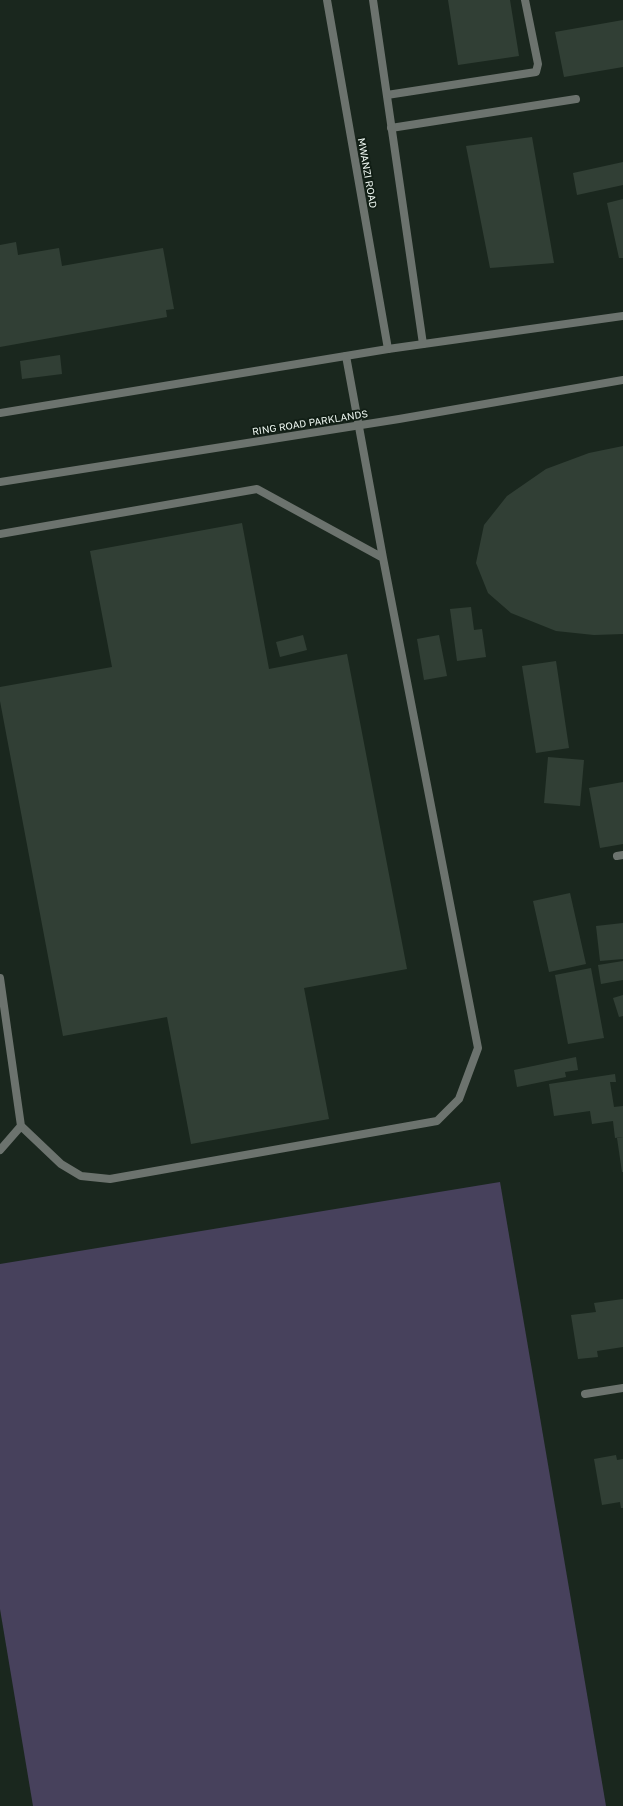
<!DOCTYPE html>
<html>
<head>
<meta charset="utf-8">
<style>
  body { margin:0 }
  canvas { display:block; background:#1a271e }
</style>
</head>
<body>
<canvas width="623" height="1806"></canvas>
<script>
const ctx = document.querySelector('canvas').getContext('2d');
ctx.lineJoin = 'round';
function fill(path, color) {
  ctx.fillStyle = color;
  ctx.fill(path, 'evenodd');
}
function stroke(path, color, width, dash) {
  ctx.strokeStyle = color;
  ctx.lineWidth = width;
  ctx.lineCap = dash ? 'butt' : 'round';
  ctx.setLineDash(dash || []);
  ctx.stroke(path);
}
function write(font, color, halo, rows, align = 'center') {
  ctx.font = font + ' "Golos Text",sans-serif';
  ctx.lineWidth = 4;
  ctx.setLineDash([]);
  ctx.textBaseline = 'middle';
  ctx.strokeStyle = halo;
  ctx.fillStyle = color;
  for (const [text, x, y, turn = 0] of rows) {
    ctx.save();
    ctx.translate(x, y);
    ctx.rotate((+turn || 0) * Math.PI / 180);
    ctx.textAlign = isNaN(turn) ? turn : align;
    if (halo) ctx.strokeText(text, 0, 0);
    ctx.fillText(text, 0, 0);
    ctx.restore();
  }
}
fill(new Path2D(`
  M500,1182L606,1806H33L0,1609V1264Z`), '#47415c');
fill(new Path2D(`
  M448,0H510L519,56L458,65Z
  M623,20V67L564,77L555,32Z
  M532,137L554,263L490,268L466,146Z
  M623,162V185L577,195L573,173Z
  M623,199V258H619L607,203Z
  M16,242L18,255L59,248L62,266L163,248L174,309L166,310L167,317L0,347V245Z
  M60,355L62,374L22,379L20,361Z
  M623,446V634L594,635L556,631L511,613L488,593L476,563L484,525L507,496L546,469L589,453Z
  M242,523L269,669L347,654L407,969L304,988L329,1119L191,1144L167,1017L63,1036L0,701V687L112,667L90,551Z
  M471,607L474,630L482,629L486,657L457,661L450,609Z
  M303,635L307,650L280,657L276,642Z
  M439,635L447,676L424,680L417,639Z
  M556,661L569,748L536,753L522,666Z
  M548,757L584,760L580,806L544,803Z
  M623,782V844L600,848L589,788Z
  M570,893L586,964L549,972L533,901Z
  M623,923V959L600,961L596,926Z
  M623,961V980L601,984L598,965Z
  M591,968L604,1038L568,1044L555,975Z
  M623,995V1016L619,1017L613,998Z
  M576,1057L578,1070L565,1072L566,1077L517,1087L514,1070Z
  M615,1074L616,1082H610L614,1107L623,1106V1137L615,1138L613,1121L592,1124L590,1111L554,1116L549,1084Z
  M623,1137V1172H622L617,1138Z
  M623,1299V1347L597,1351L598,1357L578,1359L571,1315L596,1312L594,1303Z
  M616,1455L617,1460L623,1459V1508H621L620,1502L602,1505L594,1459Z`), '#313f35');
stroke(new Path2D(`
  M387,95L536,72L538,64L525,0
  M391,128L576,99
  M346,356L383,558
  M0,534L257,489L383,558L478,1048L459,1099L437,1121L110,1179L81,1176L61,1164L21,1126L0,978
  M617,856L623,855
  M0,1150L21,1126
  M585,1394L623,1388`), '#6c736e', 8);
stroke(new Path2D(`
  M327,0L388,349
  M373,0L423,344`), '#6c736e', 8);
stroke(new Path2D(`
  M0,413L388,349L623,316
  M0,482L399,419L623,380`), '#6c736e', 8);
write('10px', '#ecf5ef', '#111e15', [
  ["MWANZI ROAD",367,173,80],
  ["RING ROAD PARKLANDS",310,423,-9]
]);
</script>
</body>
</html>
